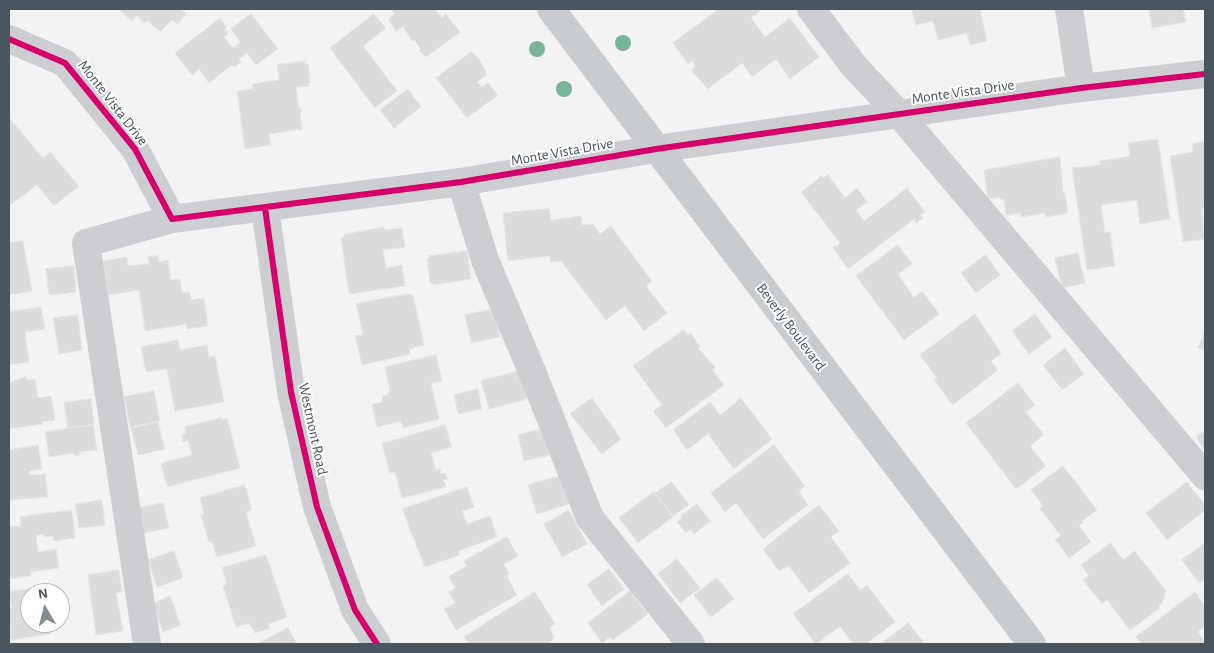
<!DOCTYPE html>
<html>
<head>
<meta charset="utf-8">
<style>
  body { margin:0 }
  #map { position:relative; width:1214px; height:653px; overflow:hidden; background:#f3f3f3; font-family:"Alegreya Sans",sans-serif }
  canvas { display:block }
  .frame { position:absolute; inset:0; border:10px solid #49555f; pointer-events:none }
  .north { position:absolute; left:20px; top:583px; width:50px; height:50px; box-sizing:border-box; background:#fff; border:1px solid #b6bbbf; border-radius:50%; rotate:352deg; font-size:14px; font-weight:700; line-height:20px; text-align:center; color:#49555f }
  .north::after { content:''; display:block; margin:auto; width:18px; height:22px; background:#848c93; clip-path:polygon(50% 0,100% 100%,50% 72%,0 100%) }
</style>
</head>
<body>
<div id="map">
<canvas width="1214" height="653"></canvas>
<div class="frame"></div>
<div class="north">N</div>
</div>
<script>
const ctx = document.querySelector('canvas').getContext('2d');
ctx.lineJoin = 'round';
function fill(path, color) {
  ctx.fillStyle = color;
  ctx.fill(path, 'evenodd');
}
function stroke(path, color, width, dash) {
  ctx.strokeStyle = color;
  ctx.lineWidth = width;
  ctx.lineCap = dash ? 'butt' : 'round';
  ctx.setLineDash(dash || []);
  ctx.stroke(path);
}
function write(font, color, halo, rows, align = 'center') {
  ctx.font = font + ' "Alegreya Sans",sans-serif';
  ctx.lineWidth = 4;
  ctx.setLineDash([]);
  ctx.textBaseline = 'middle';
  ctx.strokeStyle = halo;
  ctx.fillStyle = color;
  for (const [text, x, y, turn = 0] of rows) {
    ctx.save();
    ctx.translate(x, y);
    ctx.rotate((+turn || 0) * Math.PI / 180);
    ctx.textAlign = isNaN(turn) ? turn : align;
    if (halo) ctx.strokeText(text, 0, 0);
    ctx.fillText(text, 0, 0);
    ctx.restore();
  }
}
const building = new Path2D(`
  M119,9H180L186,14L177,24L172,20L160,32L147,20L144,23L136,15L132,21Z
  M393,9H435L442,18L446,14L460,32L426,57L419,51L421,49L414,40L412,41L403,26L396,31L388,19L394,14L392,10Z
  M719,9H759L760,11L751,18L765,37L790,18L819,57L790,79L776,59L752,77L742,63L708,89L691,70L695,66L692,61L688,64L673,43Z
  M912,9H984L980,10L987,41L970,45L967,33L938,40L933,21L916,25Z
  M1149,9H1183L1186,22L1152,28Z
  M251,14L278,49L256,65L247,53L239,59L241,62L234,67L232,65L209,83L199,69L192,75L175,53L220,18L227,27L225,29L228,33L224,37L232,48L240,42L231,29Z
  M374,14L386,28L363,46L397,91L375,108L330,48Z
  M471,52L480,60L487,74L477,82L482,87L488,83L498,95L467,118L436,78Z
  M305,61V64H308L310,83H308V86L296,87L299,108L302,110L300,115L302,129L269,134L271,145L245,149L237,91L253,89L252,84L279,80L277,65Z
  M408,89L421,107L394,128L380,110Z
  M9,118L43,158L50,152L79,186L54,206L37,185L9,206Z
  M1158,139L1170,219L1140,224L1137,200L1101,205L1105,233L1110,232L1115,266L1087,270L1072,168L1100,165V161L1130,156L1128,143Z
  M1205,142V207L1202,208L1205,239L1183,242L1170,156L1193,152L1192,144Z
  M1060,157L1063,193H1065L1068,213L1046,217L1045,213L1021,217V213L1006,215L1004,199H1000V197L988,199L984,170Z
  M828,175L845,198L857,188L867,202L856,210L864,221L907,188L925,212L920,215L923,218L916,223L914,219L848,269L833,248L840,243L801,192L822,176L823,178Z
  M549,209L551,220L581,216L582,225L593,224L600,234L611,226L652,281L646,286L667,313L644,331L625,305L606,320L561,261L550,262V256L508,261L503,213Z
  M384,227L385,230L402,228L405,247L383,250L386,268L402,265L405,286L349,294L341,238H344V235Z
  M23,241L32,291L9,295V243Z
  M898,245L912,264L898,274L914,298L922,291L939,314L904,340L856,276Z
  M467,251L471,279L433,285V283H430L427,259L430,258L429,256Z
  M1078,253L1085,283L1062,288L1055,258Z
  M986,255L1000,275L976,293L961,273Z
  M158,256L159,262L168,260L171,280L180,279L182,293L190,292L191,300L204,298L208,326L187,329L186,324L145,331L139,290L108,295L102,289H107L103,261L127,257L128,266L149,264L148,257Z
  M74,266L76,292L49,295L46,269Z
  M407,294L413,295L424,345L409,349L410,354L362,365L355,336L363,335L356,304Z
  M41,307L45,329L25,332L29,362L9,365V312Z
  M494,309L500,337L471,343L465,315Z
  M975,314L1001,353L991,361L998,370L953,405L934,380L937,378L920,355Z
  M1035,314L1052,337L1029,354L1012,331Z
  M78,315L82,350L59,354L53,318Z
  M684,330L688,335L691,333L700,347L698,348L716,368L713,370L724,385L666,428L653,411L662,405L633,366Z
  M1205,331V351L1198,348Z
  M178,340L180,350L207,345L209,357L215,356L224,402L175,411L167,369L146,372L141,347Z
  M1065,348L1084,374L1062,390L1043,365Z
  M436,355L442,381L431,383L439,419L403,428L401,421L377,427L372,404L383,402L382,396L388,395L390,390L385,367Z
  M519,371L527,399L489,409L481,381Z
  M26,377V380L35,379L38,398L51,396L55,420L41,422L42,424L9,429V383Z
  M1018,383L1035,405L1026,412L1044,435L1030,446L1046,466L1016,489L966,423Z
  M478,389L482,409L458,414L454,395Z
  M154,391L160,421L130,427L124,397Z
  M592,398L621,439L602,454L570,414Z
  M741,398L772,439L734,469L708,434L687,450L673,430L710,402L720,415Z
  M91,399L94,424L68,428L64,403Z
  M221,418V420L227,418L240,468L167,487L161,463L192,455L188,440L183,442L182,435L186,434L185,427Z
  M158,422L165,449L138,455L131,428Z
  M93,425L97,450L80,452V455L75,456L74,453L49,457L45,432Z
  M445,425L452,447L431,453L436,470L440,469L441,474L445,473L447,479L443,480L446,487L402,498L395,472L390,473L382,444Z
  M544,428L551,455L524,461L518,435Z
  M1205,431V452L1196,436Z
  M38,445L42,469L29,471L30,475L45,474L48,497L9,500V450Z
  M774,445L805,486L799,491L808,505L763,539L736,503L725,512L711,493Z
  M1063,466L1097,510L1082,521L1083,523L1079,526L1091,542L1069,558L1055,540L1061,536L1040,509L1043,506L1031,490Z
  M564,475L572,503L537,514L528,485Z
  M672,482L689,505L673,516L655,493Z
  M1187,482L1205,505V510L1167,540L1146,513Z
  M245,485L252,509L246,512L256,546L217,557L212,542H209L201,515L204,514L200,498Z
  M467,487L474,507L462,511L467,524L490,516L497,537L458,551L460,555L425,567L402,509Z
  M654,492L673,517L638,543L619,518Z
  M102,500L105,525L79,528L75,504Z
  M163,503L169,528L140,534L134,509Z
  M697,504L711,521L694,534L691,529L686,533L677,522L682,518L681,516Z
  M819,505L839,531L831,537L850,563L809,593L789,566L779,571L763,549Z
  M72,510L75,538L54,541L53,536L44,537V534L36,535L38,552L56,549L59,568L30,572L31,576L9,579V527L21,526L20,517Z
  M569,510L587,544L562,557L544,524Z
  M507,537L518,556L504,564L509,574L506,575L517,595L456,630L444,609L455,603L449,592L455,588L449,576L467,566L464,561Z
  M1111,543L1123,560L1135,551L1166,591L1162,603L1158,606L1160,608L1130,630L1107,600L1102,604L1083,580L1089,576L1081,565Z
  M1205,543V579L1199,583L1182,560Z
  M174,551L183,578L157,587L148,560Z
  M266,555L287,617L268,624L270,628L255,633L249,623L236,627L223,586L227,584L222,568Z
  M677,559L700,588L680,603L658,574Z
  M609,569L624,589L602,606L587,585Z
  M119,570L122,592L116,593L123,631L96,635L88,575Z
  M848,574L860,590L867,585L895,622L866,644H853L840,626L816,644L793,614Z
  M717,578L734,599L711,617L694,595Z
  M43,587L44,593H30V623L57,624L51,625L50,634L11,640L9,608H12L9,592Z
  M630,591L648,614L613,640L610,637L602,643L588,623Z
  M535,592L555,624L550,628L554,638L548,644H469L464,637Z
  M1195,592L1205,606V626L1198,632L1205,644H1142L1136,637Z
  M170,596L181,625L163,632L152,604Z
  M908,623L925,644H881Z
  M288,628L297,644H257Z`);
fill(building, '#dcdcdd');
stroke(building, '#e4e5e6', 1);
stroke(new Path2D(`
  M811,9L854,66L899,114L1205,476
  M1069,9L1081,88
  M9,39L65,63L135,149L172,219L461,182L656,149L1081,88L1205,74
  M461,182L485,260L533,374L590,518L691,644
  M265,208L291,392L317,507L355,610L377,644
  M147,644L86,243L172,219`), '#ccced1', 28);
stroke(new Path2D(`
  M551,9L1032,644`), '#c8cccf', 28);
stroke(new Path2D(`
  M9,39L65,63L135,149L172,219L461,182L656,149L1081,88L1205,74
  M265,208L291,392L317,507L355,610L377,644`), '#d6006c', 6);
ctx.fillStyle = '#7bb598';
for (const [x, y] of [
  [623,43],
  [537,49],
  [564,89]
]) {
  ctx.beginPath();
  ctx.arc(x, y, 8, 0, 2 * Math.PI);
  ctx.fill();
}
write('15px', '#49555f', '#fff', [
  ["Monte Vista Drive",963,92,-8],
  ["Monte Vista Drive",113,103,52],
  ["Monte Vista Drive",562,152,-10],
  ["Beverly Boulevard",791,327,53],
  ["Westmont Road",313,429,78]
]);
</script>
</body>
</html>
